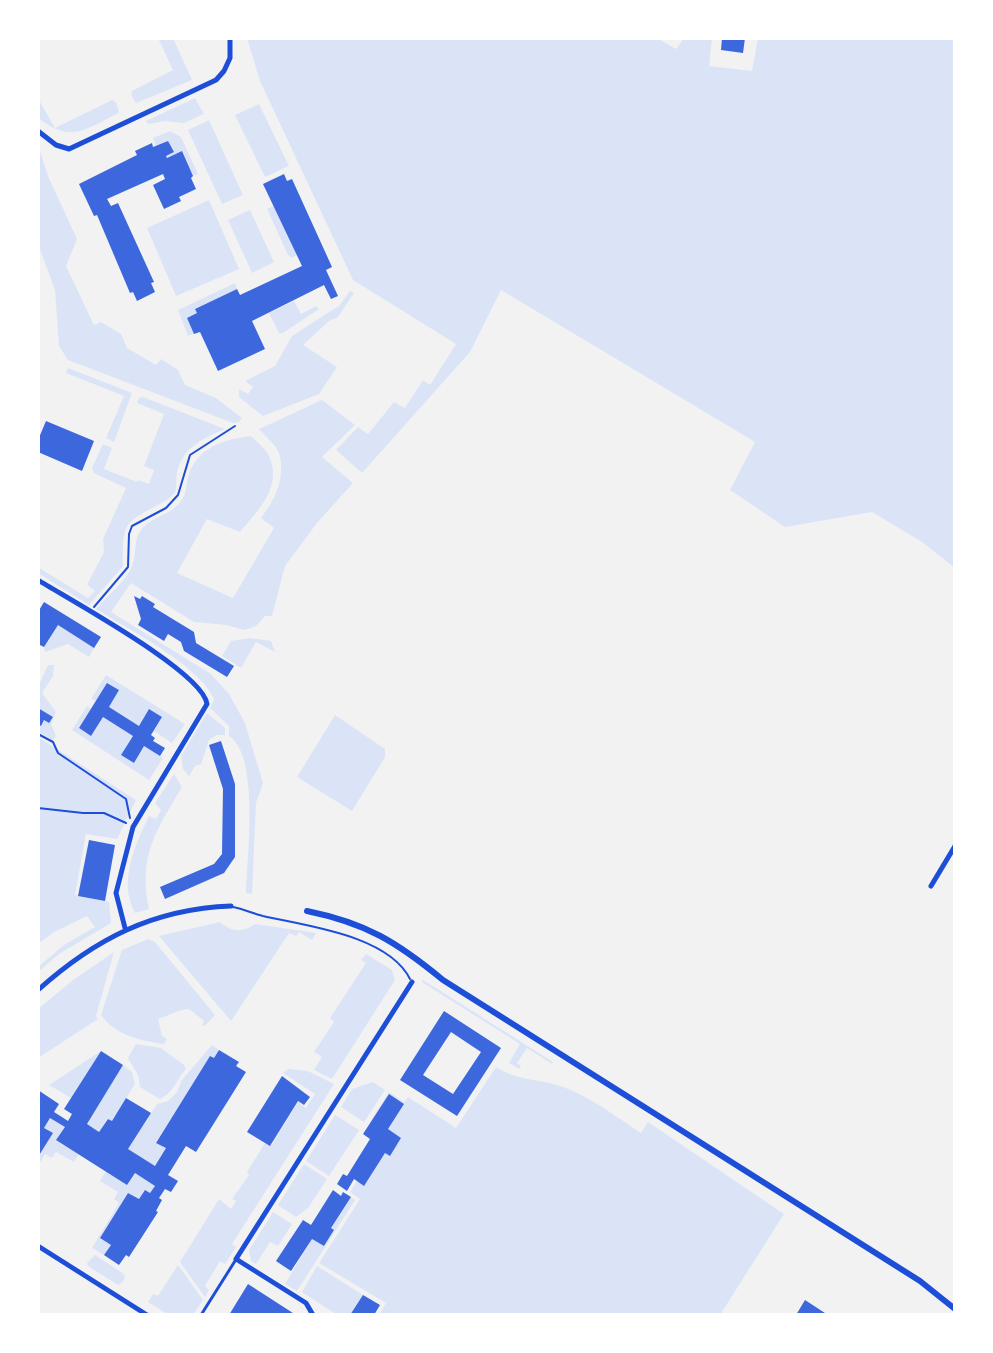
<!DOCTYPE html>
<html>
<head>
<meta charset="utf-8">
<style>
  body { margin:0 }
  #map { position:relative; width:993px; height:1353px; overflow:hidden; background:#f2f2f2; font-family:Poppins,sans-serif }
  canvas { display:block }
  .frame { position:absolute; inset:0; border:40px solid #fff; pointer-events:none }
</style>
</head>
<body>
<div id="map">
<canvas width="993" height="1353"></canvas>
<div class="frame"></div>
</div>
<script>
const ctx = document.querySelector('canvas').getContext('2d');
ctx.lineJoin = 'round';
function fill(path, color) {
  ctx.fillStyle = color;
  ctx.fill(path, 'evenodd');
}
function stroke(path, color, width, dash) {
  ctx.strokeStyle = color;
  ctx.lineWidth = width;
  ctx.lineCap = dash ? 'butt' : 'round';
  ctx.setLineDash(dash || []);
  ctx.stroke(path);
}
fill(new Path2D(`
  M158,38H173L192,80L136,103L131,95L132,91L173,70Z
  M247,38H657L676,49L684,38H712L709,66L752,71L758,38H955V568L922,542L872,512L785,527L730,490L755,442L501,290L470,352L362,473L336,450L358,427L368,434L394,402L405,408L423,380L430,385L456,344L353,280L260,81Z
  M195,98L204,114L184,123L165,121L148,124L146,121Z
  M112,100L116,102L119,113C85,129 72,144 38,118V103L40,102L55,128Z
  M259,104L289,166L265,177L235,115Z
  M209,120L243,195L222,204L188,130Z
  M170,131L181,137L198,174L193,176L182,151L167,158L166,156L173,152L168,141L156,146L153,138Z
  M38,145L48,176L77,239L66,266L94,325L101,322L121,334L127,348L156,365L161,359L178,370L185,385L216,398L242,418L239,422L233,423L68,360L59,346L55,290L38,244Z
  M209,200L239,269L176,296L147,228Z
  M274,206L297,255L292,258L288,255L267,209Z
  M250,210L274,262L252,273L228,220Z
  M235,283L237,289L195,309L197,313L187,318L194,334L188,336L178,310Z
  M350,291L354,293L338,317L329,321L303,345L337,367L319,394L263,416L239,397V389L248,394L253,387L245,381L275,366L292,336L340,305Z
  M294,301L301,314L316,306L319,309L283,333H279L269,313Z
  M68,368L132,393L114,442L106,438L124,396L66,373Z
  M143,397L225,429C203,438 182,448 177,473C176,479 177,487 175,492C172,497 165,501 160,504C123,523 123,523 123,566L89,605L38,573V567L88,598L95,591L87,585L104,552L103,539L126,488L94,473L92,468L103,444L112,448L104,469L137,482L138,480L149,484L154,470L144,466L164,414L137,403L139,398Z
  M322,400L355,425L322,457L353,483L317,523L285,566L272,616H265L256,626L245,630L226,625L194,622L131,583L111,612L211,674L229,694L245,723L263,783L256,803L252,894L246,893C247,859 260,756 229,736V726L210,708L214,700C204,668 126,628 96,609C107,595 125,583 132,566C137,554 133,540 141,530C151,516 175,515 184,496C187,490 186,483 188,477C196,448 224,439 251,436C257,442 266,449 269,456C283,487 258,510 240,532L207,519L177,573L233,598L274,528L261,518C275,499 286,479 279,453C276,445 265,436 259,429Z
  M58,625L94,648L89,657L68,644L45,652L44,647Z
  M250,638L271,641L275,652L256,642L241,668L222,656L231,641Z
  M48,665H54L53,676L42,693L56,712L51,724L56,736L53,740L38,732V724L41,725L44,720L53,717L38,708V687Z
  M106,675L185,724L172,743L154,731L162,717L150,709L139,726L109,707L119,690L108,683L96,701L91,699Z
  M87,706L91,709L79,729L91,736L103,717L133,736L121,755L134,763L144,746L163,758L149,780L72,730Z
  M207,713L225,728V735H217L209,740L201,764L195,766L189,776L183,769L181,756Z
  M335,715L385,749V757L352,811L297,777Z
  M38,737L136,800L117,839L86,834L75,895L109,902L111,923L59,954L38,972V967L64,945L95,927L87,916L54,932L38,944Z
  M174,774L182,787C156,831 138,855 149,909L135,913C118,882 135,845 149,816L156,819L161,810L155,803Z
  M220,922C232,932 242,933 255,924L316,933L312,940L299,932L296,936L289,933L231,1021L236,1027L159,936Z
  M148,939L155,942L215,1015L205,1026L202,1025L204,1021L189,1009C176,1010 169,1016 158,1019L162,1036L167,1039L164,1044C142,1041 114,1035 101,1015L122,950Z
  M114,952L96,1016L98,1019L38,1058V1009L73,980Z
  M366,954L392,970L395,980L332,1079L314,1070L322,1057L314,1052L334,1022L330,1018L366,963L361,960Z
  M423,980L553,1062L552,1064L527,1048L517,1063L521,1066L519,1069L509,1063L520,1044L422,982Z
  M136,1044L161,1048L184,1065L186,1069C176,1080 174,1093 160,1099L140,1087L138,1075L128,1058Z
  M212,1045L219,1050L214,1058L210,1057L156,1142L166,1148L155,1166L128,1149L157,1104L168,1101L177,1092L182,1080Z
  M101,1051L71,1098L49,1085Z
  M123,1065L132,1072L135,1084L112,1121L107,1119L99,1132L87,1124Z
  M496,1067C516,1080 536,1079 557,1085C587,1094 615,1116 641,1133L648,1122L784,1214L720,1315H379L386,1303L319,1263L360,1199L350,1192L357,1181L364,1185L385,1153L390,1155L401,1138L388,1129L389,1095L368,1125L389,1092L404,1102L408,1097L456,1128Z
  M288,1069L308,1071L334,1084L232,1244L236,1247L225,1264L220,1261L205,1286L209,1290L205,1297L180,1262L219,1199L231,1209L236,1201L232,1199L249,1175L247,1172L265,1143L271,1146L298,1102L306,1108L315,1094L283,1073Z
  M373,1082L385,1090L364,1122L341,1107L352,1089Z
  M335,1115L359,1130L329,1176L306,1161Z
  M50,1118L65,1127L57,1141L79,1154L74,1162L56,1152L52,1158L45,1154L38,1166V1157L52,1134L44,1128Z
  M304,1164L327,1179L308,1208L296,1217L278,1205Z
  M106,1171L127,1185L135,1173L155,1186L150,1193L145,1190L139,1199L128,1193L100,1238L111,1245L104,1255L92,1248L119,1203L114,1199L118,1192L100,1181Z
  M351,1197L355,1200L297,1291L285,1284L312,1239L324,1246L334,1231L331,1228Z
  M273,1212L292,1224L278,1246L270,1242L256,1264L251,1261L249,1250Z
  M95,1255L124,1274L125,1278L121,1284L118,1285L88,1266L87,1263Z
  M178,1265L203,1300L193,1315H169L148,1302L153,1294L158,1296Z
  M317,1266L363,1295L350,1315H337L302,1292Z`), '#dbe4f7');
fill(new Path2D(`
  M722,38H745L743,53L721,50Z
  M168,141L174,152L166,156L167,158L182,151L193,176L191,178L196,189L179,197L181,201L164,209L153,185L165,179L163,174L107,199L111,206L118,203L154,282L151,283L155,292L137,301L133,292L130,293L97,215L94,216L79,184L137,155L135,151L152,143L153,147Z
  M284,174L287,181L292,179L332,267L326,270L338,296L331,299L324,285L252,321L265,349L218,371L200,332L194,334L187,318L197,313L195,309L237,289L240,295L302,266L263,184Z
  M46,421L94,441L82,471L38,452V440Z
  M134,596L140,599L142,596L155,604L153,607L194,632L196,643L234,666L227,677L184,651L181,642L168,634L164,641L138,625L141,619Z
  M44,602L101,637L94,648L58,625L44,647L38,644V612Z
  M107,683L119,690L109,707L139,726L149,709L162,717L151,735L155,738L153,741L165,748L160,756L144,746L134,763L121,755L133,736L103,717L91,736L79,728Z
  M38,708L53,717L49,723L44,720L41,726L38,724Z
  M221,741L235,784V857L224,873L165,899L160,887L214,864L222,854L223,789L209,745Z
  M89,840L115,845L105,901L78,896Z
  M444,1011L501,1048L457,1116L400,1080ZM451,1032L481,1052L453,1094L423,1075Z
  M219,1050L239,1062L236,1066L246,1072L196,1152L186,1146L168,1175L178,1181L171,1192L165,1189L159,1198L162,1200L156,1211L158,1212L129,1257L126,1255L119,1265L104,1255L111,1245L100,1238L128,1193L139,1199L145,1190L150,1193L155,1186L135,1173L127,1185L56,1140L65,1127L50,1118L44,1128L53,1133L38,1157V1090L59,1104L54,1112L68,1121L72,1114L64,1109L101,1051L123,1065L87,1124L99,1132L108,1119L112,1121L126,1098L151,1113L128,1149L155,1166L166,1148L156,1143L210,1056L214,1058Z
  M282,1076L310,1097L304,1105L298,1101L270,1146L247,1132Z
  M389,1094L404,1104L388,1129L401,1138L390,1156L385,1153L364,1186L354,1179L347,1191L337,1184L343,1174L347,1176L370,1139L363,1134Z
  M333,1190L341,1196L343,1192L351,1197L331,1228L334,1230L324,1246L312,1239L291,1271L276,1261L303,1220L311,1225Z
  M248,1284L296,1315H229Z
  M363,1295L380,1305L374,1315H350Z
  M805,1300L828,1315H796Z`), '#3d67dc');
stroke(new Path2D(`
  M94,607L128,567L129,534L132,526L166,508L178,495L190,455L235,426
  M38,734L53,742L58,753L126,799L130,818
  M38,808L83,813H104L126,823`), '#1d4ed8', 2);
stroke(new Path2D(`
  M233,907C243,909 252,913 263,916C306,926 388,935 410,979`), '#1d4ed8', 2);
stroke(new Path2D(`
  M201,1315L235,1261`), '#1d4ed8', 3);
stroke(new Path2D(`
  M38,131L56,145L69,149L216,80L224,71L230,58V38
  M38,580C70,600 203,672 207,704L133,827L116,893L125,928
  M931,886L955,846
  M38,990C95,939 153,909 231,906
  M38,1246L147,1315
  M313,1315L306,1303L236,1259L412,982`), '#1d4ed8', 5);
stroke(new Path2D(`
  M307,911C366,923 397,942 443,980L920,1281L955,1309`), '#1d4ed8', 6);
</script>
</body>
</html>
